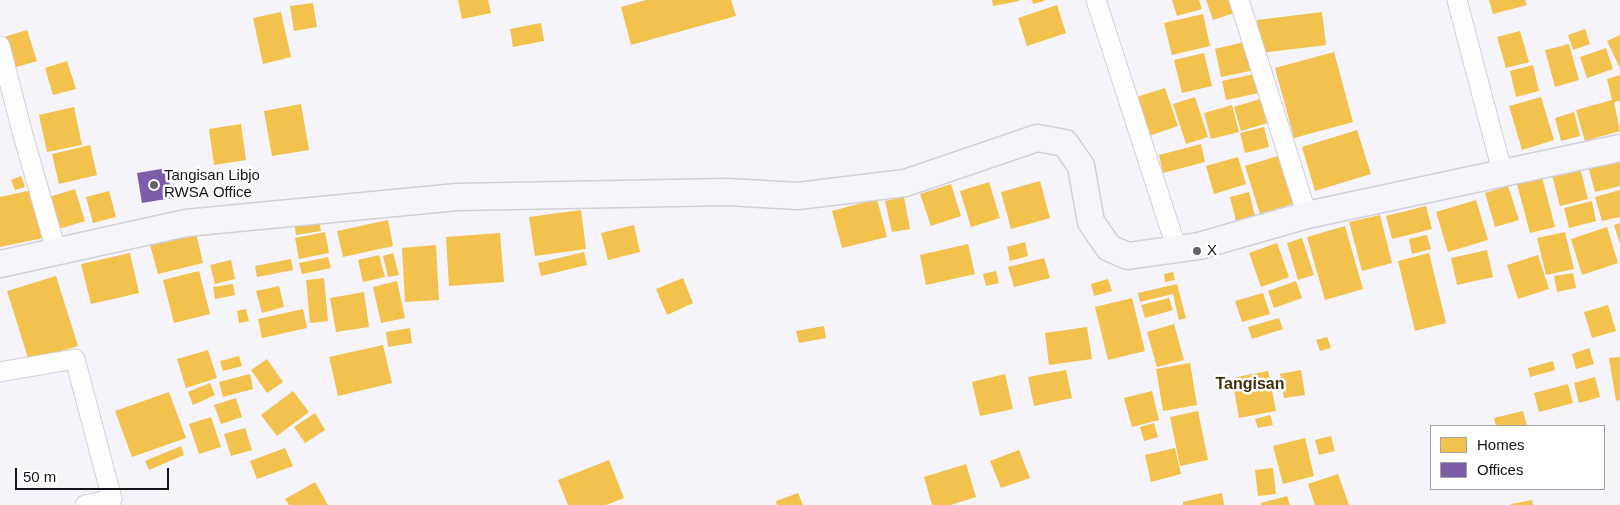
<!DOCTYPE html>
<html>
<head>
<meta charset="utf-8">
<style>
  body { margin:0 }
  #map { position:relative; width:1620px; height:505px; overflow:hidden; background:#f5f4fb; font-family:Arial,sans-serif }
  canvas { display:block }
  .legend { position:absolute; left:1430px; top:425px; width:175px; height:65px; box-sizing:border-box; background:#fff; border:1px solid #a1a1a5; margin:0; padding:6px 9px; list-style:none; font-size:15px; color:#14131d }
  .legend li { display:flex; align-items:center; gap:10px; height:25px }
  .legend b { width:25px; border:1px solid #a1a1a5 }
  .scale { position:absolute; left:15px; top:468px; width:154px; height:22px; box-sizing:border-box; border:2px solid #14131d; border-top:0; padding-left:6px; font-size:15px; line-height:18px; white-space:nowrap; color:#14131d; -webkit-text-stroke:4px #fff; paint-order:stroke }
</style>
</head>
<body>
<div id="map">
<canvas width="1620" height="505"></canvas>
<ul class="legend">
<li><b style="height:14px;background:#f2c14e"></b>Homes</li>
<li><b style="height:14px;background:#7b5ea7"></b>Offices</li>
</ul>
<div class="scale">50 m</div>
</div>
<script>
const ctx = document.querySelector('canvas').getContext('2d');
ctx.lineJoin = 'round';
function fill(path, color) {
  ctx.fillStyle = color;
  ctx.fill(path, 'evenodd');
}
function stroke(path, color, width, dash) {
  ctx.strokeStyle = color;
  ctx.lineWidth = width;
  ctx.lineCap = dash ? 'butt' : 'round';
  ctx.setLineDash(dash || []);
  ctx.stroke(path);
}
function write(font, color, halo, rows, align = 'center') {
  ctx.font = font + ' Arial,sans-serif';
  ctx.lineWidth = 5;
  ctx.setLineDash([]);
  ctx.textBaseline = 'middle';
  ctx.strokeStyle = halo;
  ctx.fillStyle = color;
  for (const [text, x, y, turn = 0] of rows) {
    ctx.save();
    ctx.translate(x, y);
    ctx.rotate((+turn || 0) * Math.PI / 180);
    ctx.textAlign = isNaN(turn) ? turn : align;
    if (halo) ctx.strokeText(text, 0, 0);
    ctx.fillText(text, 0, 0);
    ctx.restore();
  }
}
fill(new Path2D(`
  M458,0H488L491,13L462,19Z
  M646,0H731L736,16L631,45L621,7Z
  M992,0H1019V1L993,6Z
  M1032,0H1044V1L1033,4Z
  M1172,0H1199L1202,9L1177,16Z
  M1206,0H1233L1237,12L1213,20Z
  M1489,0H1525L1527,5L1493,14Z
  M313,3L317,27L294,31L290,6Z
  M1057,5L1066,33L1027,46L1018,18Z
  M281,12L291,57L263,64L253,18Z
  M1322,12L1326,45L1261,53L1257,20Z
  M1203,14L1210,46L1172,55L1164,23Z
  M541,23L544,41L513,47L510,29Z
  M1585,29L1590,44L1573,50L1568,35Z
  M27,30L37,61L13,68L4,37Z
  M1520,31L1529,62L1506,68L1497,37Z
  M1620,35V68L1607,41Z
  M1248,41L1255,70L1221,77L1215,49Z
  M1569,44L1579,80L1555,87L1545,50Z
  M1606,48L1613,69L1587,78L1580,57Z
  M1334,52L1353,122L1294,138L1275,68Z
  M1204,53L1212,86L1182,93L1174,60Z
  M67,61L76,89L53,95L45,68Z
  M1533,65L1539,91L1516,97L1510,71Z
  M1254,74L1259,93L1226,100L1222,81Z
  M1620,75V101L1614,102L1620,131L1585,141L1576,110L1612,100L1607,79Z
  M1165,88L1178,126L1143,138L1130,99Z
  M1195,97L1208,137L1186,144L1173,104Z
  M1541,97L1554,140L1522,150L1509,106Z
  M1263,98L1271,122L1241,131L1234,107Z
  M301,104L309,150L272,156L264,111Z
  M1232,105L1239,132L1211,139L1204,113Z
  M74,107L82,145L47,152L39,115Z
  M1574,112L1580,136L1561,141L1555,118Z
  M241,124L246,160L214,165L209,129Z
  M1264,127L1269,147L1245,153L1240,133Z
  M1357,130L1371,174L1315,191L1302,147Z
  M1201,144L1205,162L1163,173L1159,155Z
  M90,145L97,175L59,184L52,154Z
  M1281,155L1295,203L1260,214L1245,166Z
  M1238,157L1246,184L1214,194L1206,166Z
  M1620,158V186L1595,192L1588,166Z
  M1579,164L1588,199L1560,206L1551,171Z
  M21,176L25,187L15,190L11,180Z
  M1542,177L1555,227L1530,233L1517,184Z
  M1040,181L1050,218L1011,229L1001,192Z
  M989,182L1000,218L971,227L960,191Z
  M951,184L961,216L931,226L920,194Z
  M1508,186L1519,220L1495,227L1485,193Z
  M37,189L48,237L0,247V197Z
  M75,189L85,221L59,229L49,197Z
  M1620,190V217L1602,221L1595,197Z
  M109,191L116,217L93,223L86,197Z
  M1249,192L1255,216L1236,221L1230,197Z
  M904,197L910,229L892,232L885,201Z
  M877,199L887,237L842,248L832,211Z
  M1476,200L1488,240L1448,252L1436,212Z
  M1592,201L1596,221L1569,228L1564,208Z
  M1426,206L1432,229L1392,239L1386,216Z
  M581,210L586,249L535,256L529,217Z
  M1380,215L1392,263L1362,271L1349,222Z
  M318,216L321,231L296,235L294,221Z
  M388,220L393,246L343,257L337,231Z
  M1620,223V244L1614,225Z
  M634,225L640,252L608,260L601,233Z
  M1345,226L1363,289L1325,300L1307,237Z
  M1607,227L1618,263L1582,275L1571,239Z
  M325,232L329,253L299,259L295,238Z
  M1565,232L1574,269L1546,275L1537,238Z
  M196,233L203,263L158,274L150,245Z
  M500,233L504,282L449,286L446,237Z
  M1427,235L1431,249L1412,254L1409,239Z
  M1302,238L1314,275L1298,280L1287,243Z
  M1025,242L1028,256L1010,261L1007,247Z
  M1277,243L1289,277L1261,287L1249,253Z
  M968,244L975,274L926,285L920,255Z
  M436,245L439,300L405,302L402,248Z
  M1487,250L1493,277L1457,285L1451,258Z
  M584,252L587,265L541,276L538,263Z
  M130,253L139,293L91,304L81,264Z
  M393,253L399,275L388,277L383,256Z
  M1429,253L1446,323L1415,331L1398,261Z
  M379,255L385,277L363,282L358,260Z
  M1538,255L1549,289L1518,299L1507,265Z
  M328,257L331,268L302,274L299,263Z
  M1044,258L1050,278L1014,287L1008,267Z
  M291,259L293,270L257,277L255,266Z
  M231,260L235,279L215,284L210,265Z
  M199,271L210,314L174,323L163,280Z
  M996,271L999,283L986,286L983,274Z
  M1173,272L1175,280L1165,282L1164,274Z
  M1573,273L1576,288L1557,292L1554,276Z
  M56,276L78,346L29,361L7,291Z
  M324,278L328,321L310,323L306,280Z
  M683,278L693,303L667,315L656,289Z
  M1108,279L1112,291L1094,296L1091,284Z
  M397,281L405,318L381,323L373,287Z
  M1296,281L1302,298L1274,308L1268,291Z
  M233,284L235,295L215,299L213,287Z
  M1177,284L1186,318L1179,320L1173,294L1140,302L1138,293Z
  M279,286L284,307L262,313L256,291Z
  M364,292L369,327L336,332L330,298Z
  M1263,293L1270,314L1242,322L1235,301Z
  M1132,298L1145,351L1108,360L1095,307Z
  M1169,298L1173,310L1145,318L1141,305Z
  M1608,305L1616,331L1592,338L1584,312Z
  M246,309L249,321L239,323L237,311Z
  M303,309L307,328L262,338L258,319Z
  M1279,318L1283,329L1252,339L1248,327Z
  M1174,324L1184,360L1157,367L1147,332Z
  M824,326L826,338L799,343L796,331Z
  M1087,327L1092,359L1049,365L1045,333Z
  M410,328L412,343L388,347L386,332Z
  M1327,337L1331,348L1320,351L1316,340Z
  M383,345L392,383L338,396L329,357Z
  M1589,348L1594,364L1576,369L1572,354Z
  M208,350L217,378L186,388L177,359Z
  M239,356L242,366L223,371L220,361Z
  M1620,357V400L1616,401L1609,358Z
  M267,359L283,382L267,393L251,370Z
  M1553,361L1555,370L1530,377L1528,368Z
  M1190,363L1197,405L1163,411L1156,369Z
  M1066,370L1072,398L1034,406L1028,377Z
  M1301,370L1305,395L1284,398L1280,374Z
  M1268,371L1276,411L1239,418L1232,378Z
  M250,374L253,389L223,397L219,382Z
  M1005,374L1013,409L980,416L972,382Z
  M1595,377L1600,397L1579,403L1574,383Z
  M210,383L215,395L193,405L188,392Z
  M1568,384L1573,403L1539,412L1534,393Z
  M293,391L309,412L277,436L261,415Z
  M1152,391L1159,420L1132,427L1124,398Z
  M169,392L186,438L132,457L115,411Z
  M236,398L242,417L221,424L214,405Z
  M1198,411L1208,460L1180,466L1170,417Z
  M1523,411L1527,426H1496L1494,418Z
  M315,413L325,430L305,443L294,427Z
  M1270,415L1273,425L1258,428L1255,419Z
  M211,417L221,447L199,454L189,424Z
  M1154,423L1158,437L1144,441L1140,427Z
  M245,428L252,450L231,456L224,434Z
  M1331,436L1335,451L1319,455L1315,440Z
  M1305,438L1314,476L1283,484L1273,446Z
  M181,446L184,455L149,470L145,461Z
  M285,448L293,466L257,479L250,461Z
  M1175,448L1181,474L1151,482L1145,455Z
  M1019,450L1030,478L1001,488L990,461Z
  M609,460L624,498L606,505H568L558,480Z
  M966,464L976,497L951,505H932L924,477Z
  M1273,468L1276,494L1258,496L1255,470Z
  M1338,474L1349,505H1315L1308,484Z
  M315,482L328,505H289L285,499Z
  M798,493L803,505H777L776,501Z
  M1222,493L1224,505H1183V502Z
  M1287,496L1290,505H1261V503Z
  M1532,500L1533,505H1511V504Z`), '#f2c14e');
fill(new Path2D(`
  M167,168L172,198L142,203L137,173Z`), '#7b5ea7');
const street = new Path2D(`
  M1096,0L1177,250
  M1239,0L1307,215
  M1457,0L1502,171
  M0,46L23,135L56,250
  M0,372L75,359L112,499L85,505`);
const secondary = new Path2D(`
  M0,264L186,223L457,197L727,192L798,196L905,183L1037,138L1065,143L1081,166L1091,222L1109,248L1128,256L1199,246L1307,215L1620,148`);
stroke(street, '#d1d0d9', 21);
stroke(secondary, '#d1d0d9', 29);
stroke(street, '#fefdfe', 19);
stroke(secondary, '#f4f6f9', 26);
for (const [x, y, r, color] of [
  [154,185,5,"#63626b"],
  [1197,251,5,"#63626b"]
]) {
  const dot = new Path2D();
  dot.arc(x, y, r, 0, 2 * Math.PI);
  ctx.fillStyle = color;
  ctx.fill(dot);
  stroke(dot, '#fff', 2);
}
write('15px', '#14131d', '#fff', [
  ["Tangisan Libjo",164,176],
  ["RWSA Office",164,193],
  ["X",1207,251]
], 'left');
write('bold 16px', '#442e09', '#fff', [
  ["Tangisan",1250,385]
]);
</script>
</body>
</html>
